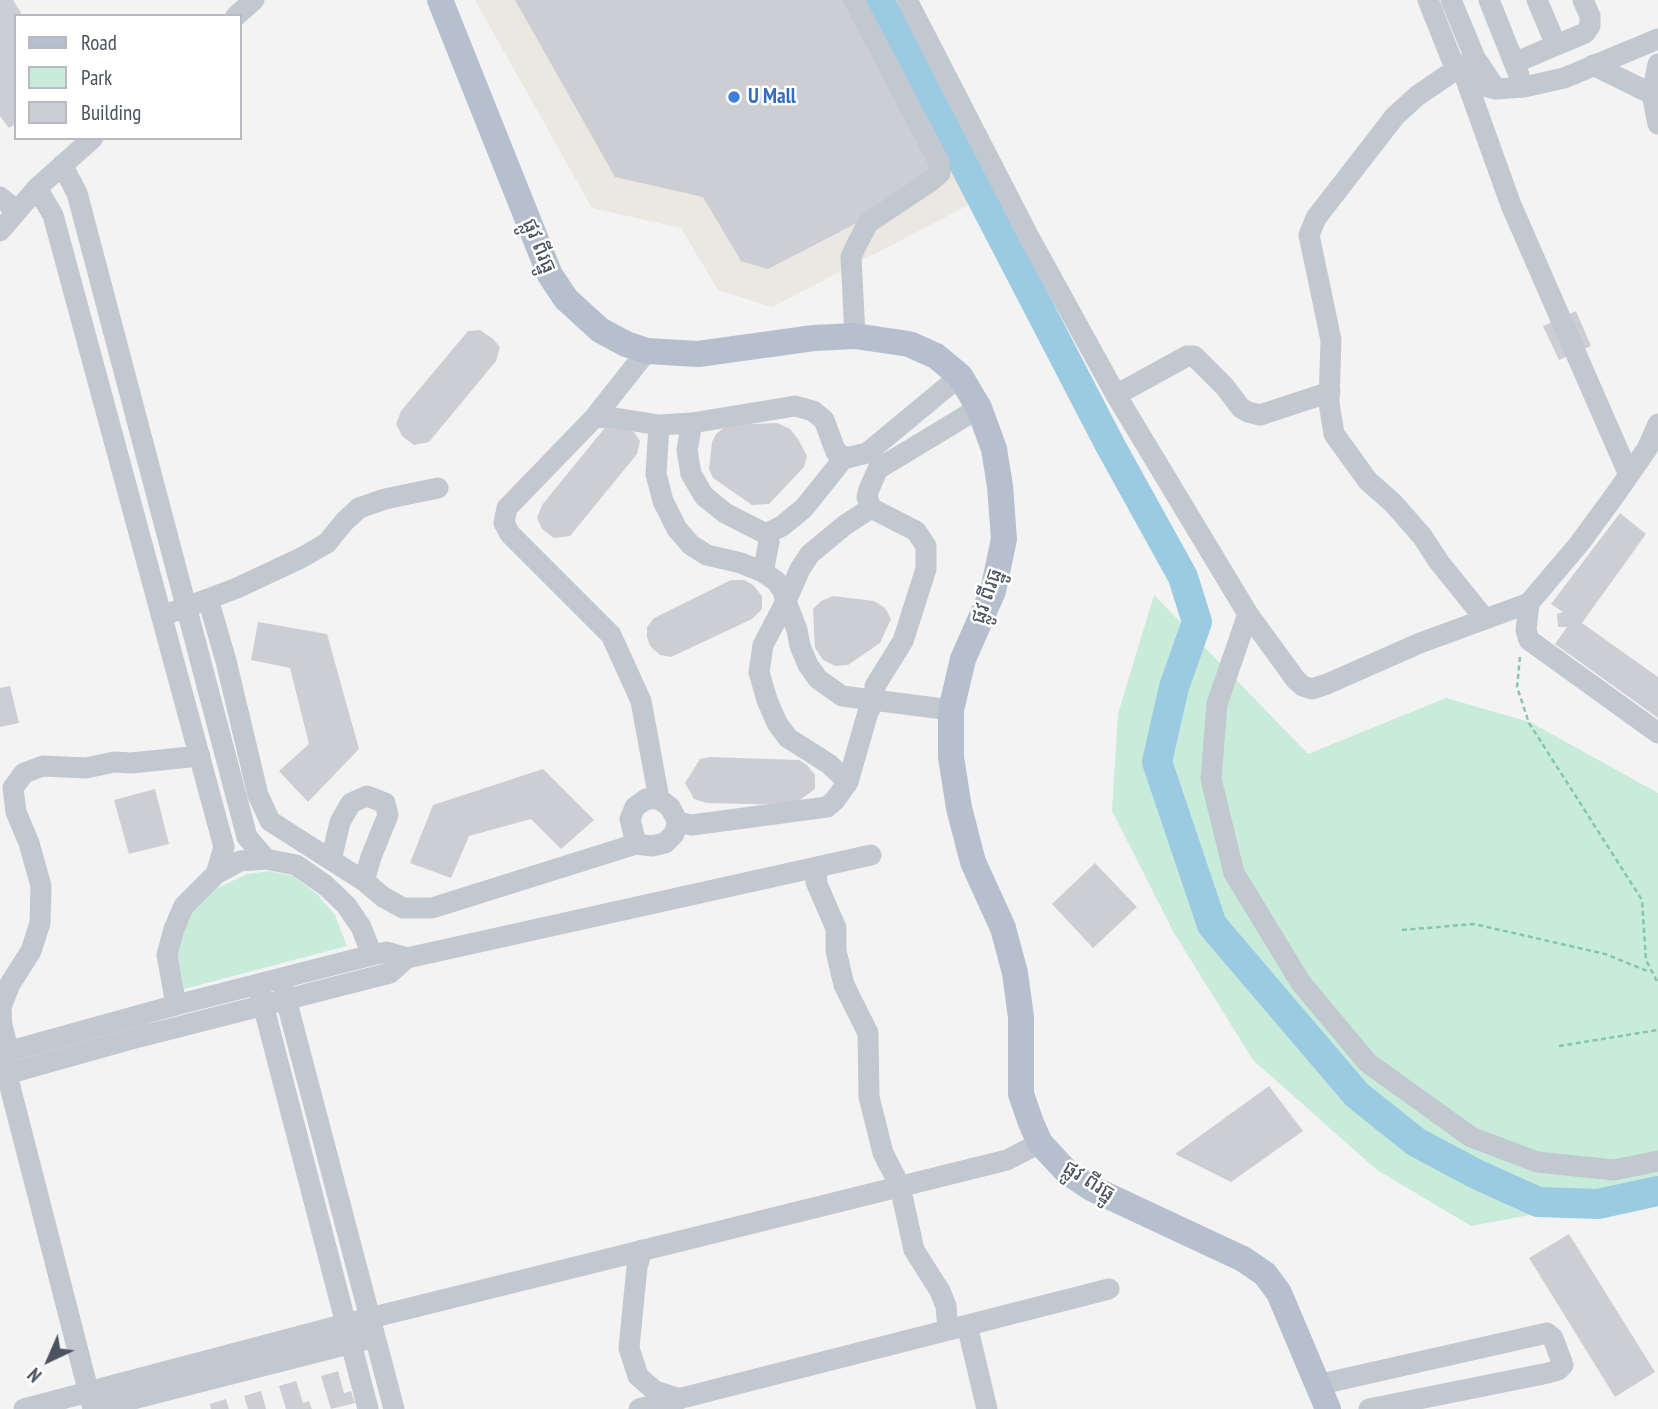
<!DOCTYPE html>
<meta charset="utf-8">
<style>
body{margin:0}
#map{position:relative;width:1658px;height:1409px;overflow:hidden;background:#f4f3f3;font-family:"PT Sans Narrow",sans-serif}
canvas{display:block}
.legend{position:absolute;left:14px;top:14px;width:228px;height:126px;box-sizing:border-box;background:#fff;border:2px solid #b7babf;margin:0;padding:9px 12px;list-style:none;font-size:21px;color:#4c535e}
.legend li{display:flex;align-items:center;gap:14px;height:35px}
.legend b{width:35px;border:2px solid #b7babf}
.north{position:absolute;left:14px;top:1325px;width:70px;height:70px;-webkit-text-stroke:5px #fff;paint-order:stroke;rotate:224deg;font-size:19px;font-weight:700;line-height:28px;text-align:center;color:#4c535e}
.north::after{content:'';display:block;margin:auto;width:24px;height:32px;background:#4c535e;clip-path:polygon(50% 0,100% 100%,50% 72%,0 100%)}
</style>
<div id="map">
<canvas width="1658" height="1409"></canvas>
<ul class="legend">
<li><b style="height:9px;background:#b6bfcd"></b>Road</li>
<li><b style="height:19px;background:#c8ebda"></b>Park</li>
<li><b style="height:19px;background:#cdced4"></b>Building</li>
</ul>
<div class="north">N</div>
</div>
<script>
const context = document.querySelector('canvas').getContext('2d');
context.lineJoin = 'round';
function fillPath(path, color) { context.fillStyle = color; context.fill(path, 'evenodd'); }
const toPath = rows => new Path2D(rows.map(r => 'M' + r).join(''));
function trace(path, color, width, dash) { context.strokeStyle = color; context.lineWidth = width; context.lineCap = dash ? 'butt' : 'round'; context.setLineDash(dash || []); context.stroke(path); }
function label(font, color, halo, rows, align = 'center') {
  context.font = font + ' "PT Sans Narrow","Noto Sans Khmer",sans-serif'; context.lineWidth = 5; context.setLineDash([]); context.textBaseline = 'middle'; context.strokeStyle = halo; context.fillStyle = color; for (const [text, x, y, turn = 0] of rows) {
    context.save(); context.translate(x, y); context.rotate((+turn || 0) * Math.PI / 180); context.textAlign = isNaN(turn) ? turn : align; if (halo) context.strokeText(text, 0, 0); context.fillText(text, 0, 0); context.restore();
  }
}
fillPath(toPath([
 [475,0,888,0,990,194,772,307,718,290,681,228,592,208]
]), '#eae8e1');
fillPath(toPath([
 [1154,595,1308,754,1446,698,1530,722,1658,793,1658,1191,1471,1226,1377,1170,1253,1060,1174,933,1112,811,1118,714],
 [269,871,293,876,317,894,335,915,347,946,184,989,178,956,184,932,194,911,217,888,247,874]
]), '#c8ebda');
trace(toPath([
 [879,0,1110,445,1183,577,1197,622,1174,687,1157,762,1212,925,1357,1095,1416,1142,1476,1174,1538,1202,1598,1204,1658,1191]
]), '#9acbe3', 30);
fillPath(toPath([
 [0,0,13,0,23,16,16,16,16,124,9,128,0,116],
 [515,0,848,0,942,179,768,269,741,261,703,197,615,177],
 [1576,311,1591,346,1559,360,1543,326],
 [480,330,493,339,500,347,496,361,429,442,414,445,402,436,396,424,401,411,468,331],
 [620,423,634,432,640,441,637,454,570,536,554,538,542,529,537,518,542,505,608,424],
 [777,423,790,429,798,439,807,456,804,467,769,504,752,505,713,478,709,469,712,442,716,434,727,425],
 [1620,513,1646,534,1582,623,1658,677,1658,718,1555,644,1567,627,1558,627,1557,614,1563,612,1551,604],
 [731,580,744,580,753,585,762,596,762,609,752,619,671,657,660,655,650,646,647,637,647,627,654,618],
 [833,596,874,601,885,608,891,619,880,643,848,665,835,666,823,660,815,648,813,609,821,601],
 [258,622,327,634,359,749,308,802,279,771,309,744,290,668,251,660],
 [10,686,19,723,0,727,0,688],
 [710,757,799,760,807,765,815,775,815,789,793,805,706,803,694,799,685,783,700,759],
 [543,769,594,820,561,849,531,819,469,836,451,878,410,863,433,805],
 [155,789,169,844,129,854,114,800],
 [1095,863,1137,907,1093,948,1052,904],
 [1269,1086,1303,1131,1231,1182,1175,1154],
 [1569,1234,1655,1372,1615,1397,1529,1258],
 [338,1371,344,1393,351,1391,355,1403,331,1409,321,1376],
 [296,1381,303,1403,309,1401,312,1409,286,1409,279,1386],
 [261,1391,266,1409,248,1409,244,1396],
 [226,1399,229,1409,211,1409,210,1404]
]), '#cdced4');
trace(toPath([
 [1520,657,1517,687,1529,723,1642,900,1646,960,1658,983],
 [1402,930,1474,924,1605,954,1650,972],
 [1559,1046,1658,1030]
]), '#84c6ad', 2.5, [5, 3.5]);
trace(toPath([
 [854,0,939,162,940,173,931,181,868,223,856,246,851,257,855,336],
 [907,0,1029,237,1116,395,1248,614,1296,680,1303,686,1312,689,1327,684,1420,643,1529,603,1579,544,1615,495,1647,449,1658,424],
 [1428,0,1451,58,1465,77,1477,84,1496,89,1524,87,1564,78,1658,39],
 [1451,0,1475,58,1496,89],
 [1489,0,1519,75],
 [1537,0,1556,45],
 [236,16,254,0],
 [1514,63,1585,33,1590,26,1590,16,1583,0],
 [1658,64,1652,94,1658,124],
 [1593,65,1652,94],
 [1458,68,1417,96,1395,116,1316,218,1309,235,1331,340,1329,403,1334,434,1368,481,1393,503,1422,536,1439,562,1485,619],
 [1465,77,1511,205,1629,475],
 [62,165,77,193,247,837,266,859],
 [37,188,53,215,224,847,216,874],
 [0,197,17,211],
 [0,231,37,188,93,138],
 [647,351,594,418,507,508,504,523,510,534,611,635,641,701,659,799,670,807,678,822,692,825,827,807,835,800,848,782,868,712,875,699,875,686,903,641,926,569,926,546,916,531,871,508,867,497,869,489,878,469,979,408],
 [1116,395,1187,356,1194,356,1225,387,1241,408,1248,412,1260,415,1330,392],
 [594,418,609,417,659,425,692,423,795,406,813,411,824,420,836,452,847,458,867,453,960,376],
 [692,423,687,450,691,474,704,496,725,513,766,534,769,542,763,572],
 [659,425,656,474,663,501,677,529,691,545,707,555,741,563,763,572,776,581,783,591,786,601,763,645,759,672,767,700,777,723,788,738,829,764,848,782],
 [871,508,845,525,810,554,800,569,786,601,797,630,800,646,808,665,818,679,842,696,951,710],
 [766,534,782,526,804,508,840,463,840,455],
 [208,599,226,661,258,795,265,810,270,821,331,860],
 [1529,603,1526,630,1529,640,1658,733],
 [173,612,237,588,301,558,327,543,344,522,359,508,385,499,438,488],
 [1248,614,1217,704,1211,779,1234,873,1301,983,1368,1063,1471,1137,1537,1162,1614,1170,1658,1161],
 [659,799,646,799,635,807,630,819,636,844,652,846,665,843,674,834,678,822],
 [818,867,816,882,836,928,836,951,844,985,868,1033,869,1097,883,1153,900,1186,914,1250,940,1291,946,1306,948,1330],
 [364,881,331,860,340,822,351,803,367,796,385,803,388,815,371,857,364,881,383,897,403,908,432,908,636,844],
 [281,980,394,1409],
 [258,985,368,1409],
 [176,1005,167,955,174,929,184,906,216,874,240,861,266,859,296,865,325,885,346,905,361,927,372,955],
 [9,1052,2,1026,1,1007,10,984,31,951,40,923,41,886,29,843,16,812,13,788,24,773,43,766,86,768,114,762,131,763,200,756],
 [0,1054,176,1005,372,955,387,952,407,958],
 [1,1063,7,1075,93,1409],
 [0,1076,139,1037,390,973,407,958,871,855],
 [642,1250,637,1267,629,1348,638,1376,655,1391,680,1399],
 [967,1325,987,1409],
 [1317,1385,1547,1333,1553,1338,1563,1365,1558,1370,1548,1373,1369,1409],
 [24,1409,346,1324,1007,1160,1040,1143],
 [94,1409,364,1340],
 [639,1409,1109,1289]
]), '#c2c8cf', 21);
trace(toPath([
 [440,0,550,275,566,299,600,330,626,344,647,351,698,354,814,338,855,336,909,344,936,356,960,376,979,408,994,449,1000,486,1004,539,993,591,963,659,951,710,951,757,959,808,973,862,1003,928,1015,973,1021,1017,1021,1094,1031,1123,1040,1143,1067,1172,1091,1188,1243,1259,1265,1274,1279,1293,1328,1409]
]), '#b6bfcd', 26);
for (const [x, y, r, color] of [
 [734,97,7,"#3f7fe0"]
]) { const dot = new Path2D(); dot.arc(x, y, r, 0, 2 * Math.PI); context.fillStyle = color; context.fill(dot); trace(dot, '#fff', 2.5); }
label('bold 21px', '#366cbe', '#fff', [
 ["U Mall",748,97]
], 'left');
label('21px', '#4c535e', '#fff', [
 ["ផ្លូវ ពីរធ្នូ",539,246,67],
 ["ផ្លូវ ពីរធ្នូ",987,596,-71],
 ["ផ្លូវ ពីរធ្នូ",1089,1181,32]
]);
</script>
